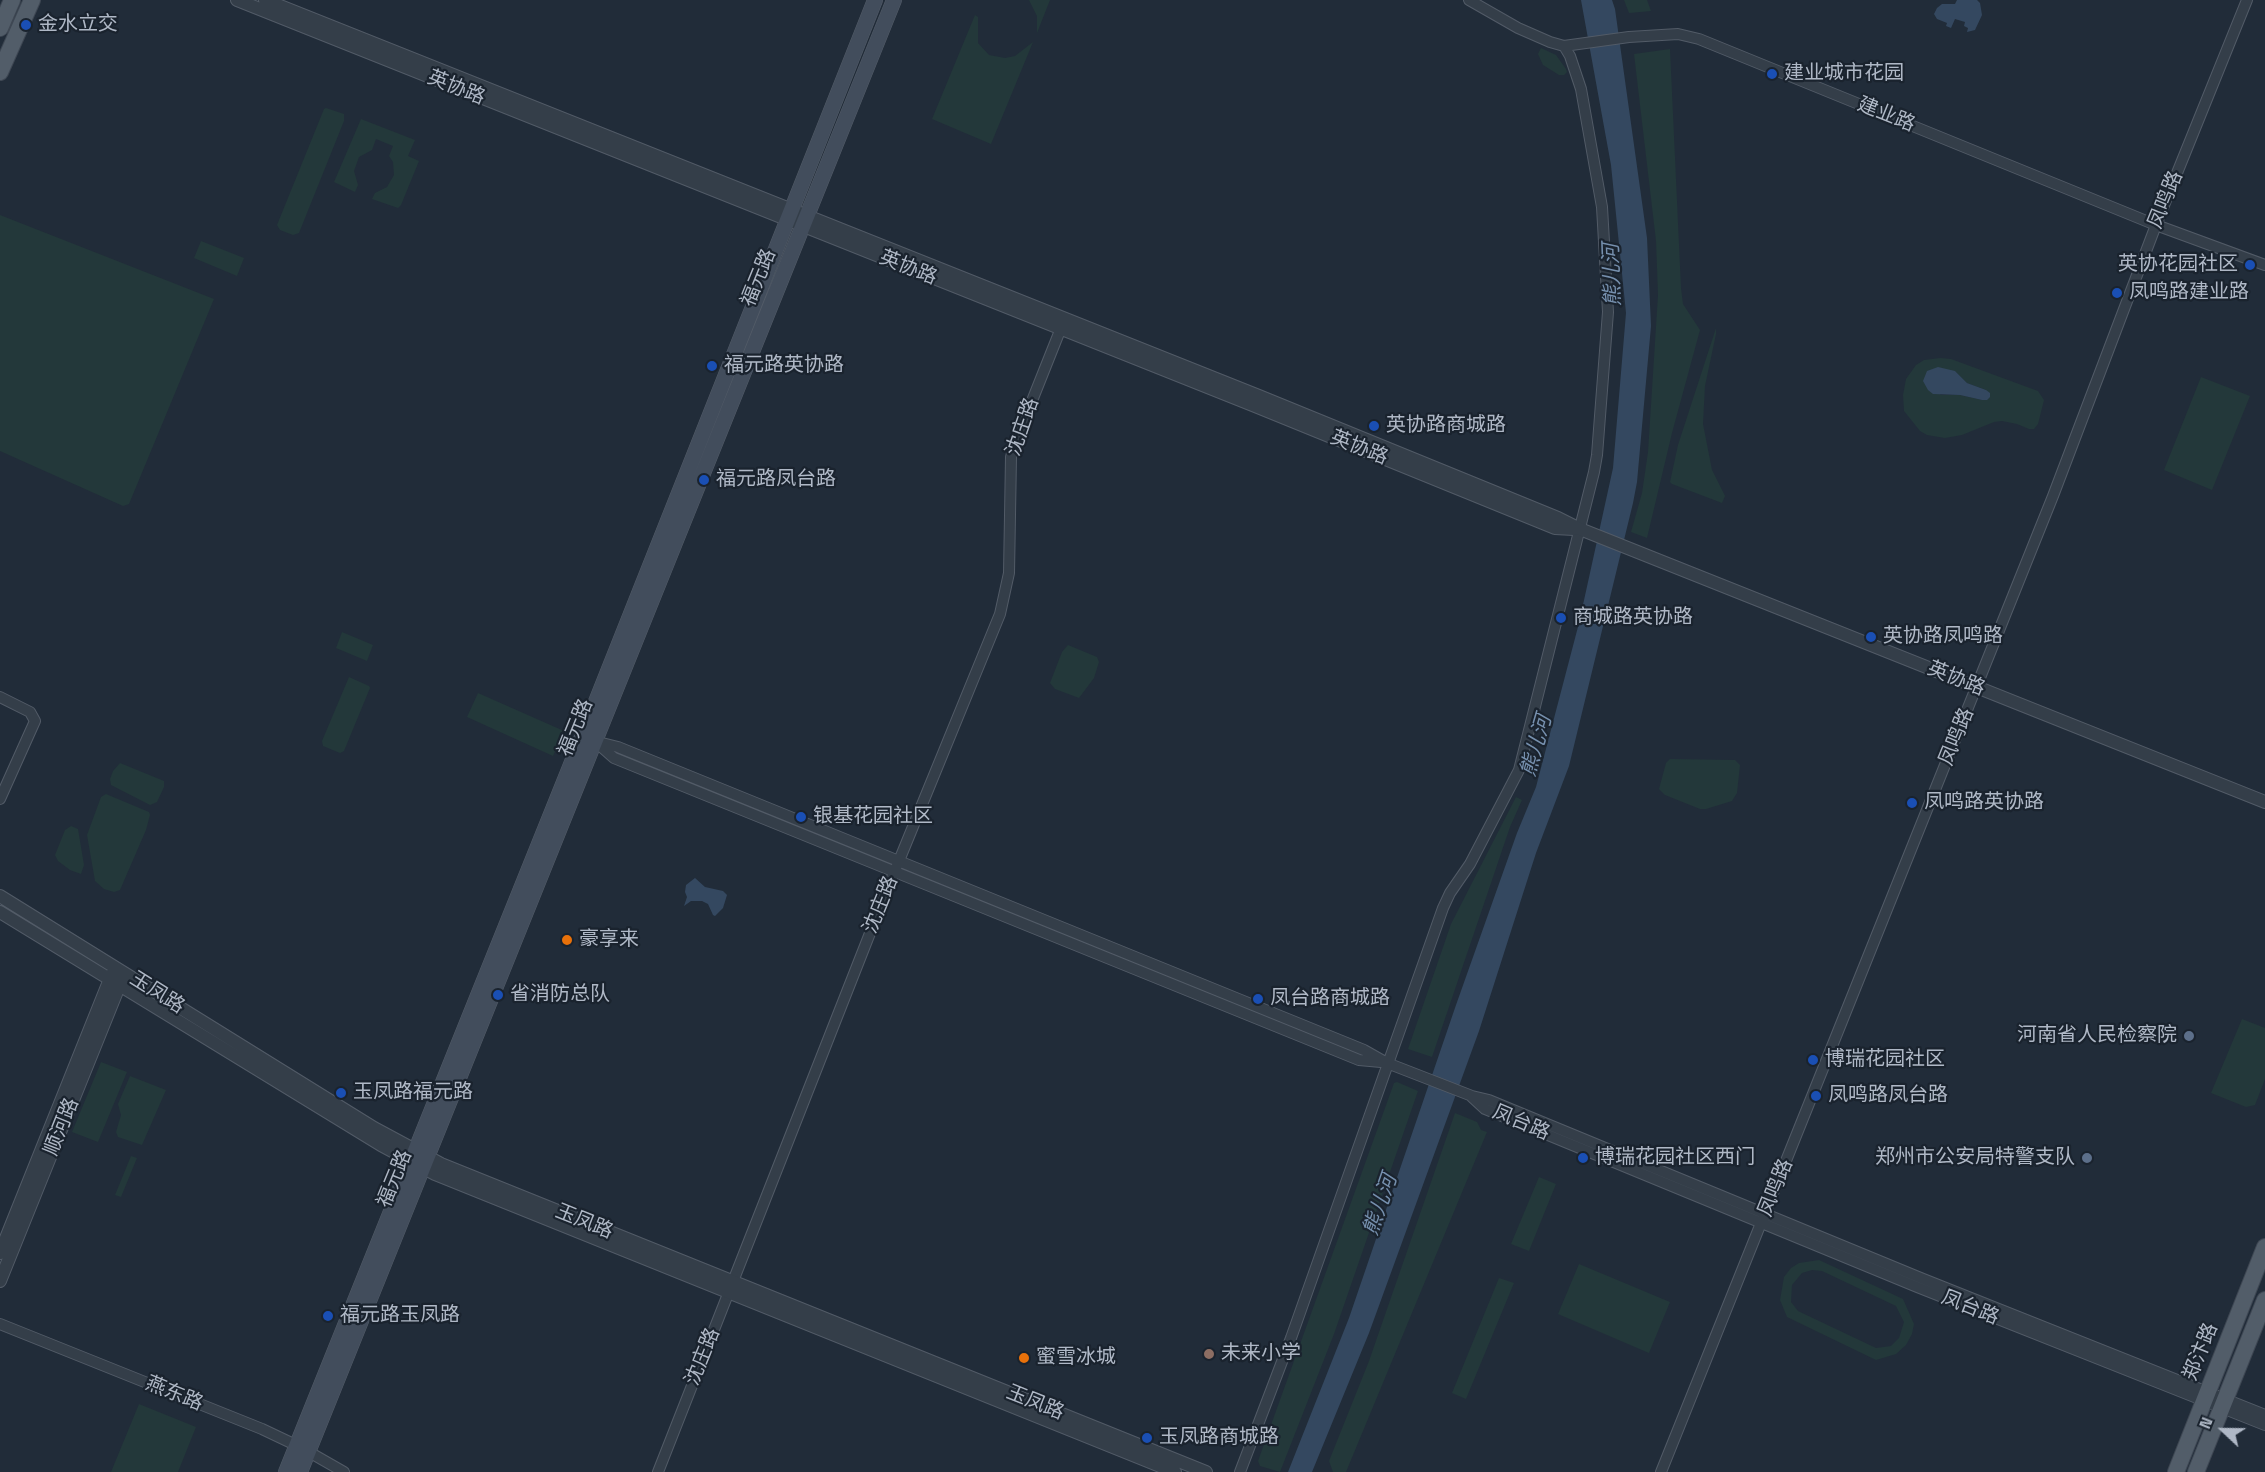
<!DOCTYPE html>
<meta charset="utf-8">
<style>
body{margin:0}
#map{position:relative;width:2265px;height:1472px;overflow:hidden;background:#212c39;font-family:"Space Grotesk",sans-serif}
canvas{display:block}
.north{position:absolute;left:2193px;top:1400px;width:60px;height:60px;-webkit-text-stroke:4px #1a232e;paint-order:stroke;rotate:292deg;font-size:16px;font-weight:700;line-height:24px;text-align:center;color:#afb8c6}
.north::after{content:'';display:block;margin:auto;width:21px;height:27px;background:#afb8c6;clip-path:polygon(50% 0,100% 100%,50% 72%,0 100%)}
</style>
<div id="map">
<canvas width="2265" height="1472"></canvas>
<div class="north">N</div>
</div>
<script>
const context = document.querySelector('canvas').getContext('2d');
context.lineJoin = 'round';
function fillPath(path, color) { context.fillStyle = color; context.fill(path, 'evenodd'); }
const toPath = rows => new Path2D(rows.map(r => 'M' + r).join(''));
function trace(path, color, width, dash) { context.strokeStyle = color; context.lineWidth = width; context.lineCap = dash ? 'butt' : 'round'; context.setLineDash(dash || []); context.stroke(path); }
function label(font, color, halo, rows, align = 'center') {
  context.font = font + ' "Space Grotesk","Noto Sans SC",sans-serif'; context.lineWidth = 4.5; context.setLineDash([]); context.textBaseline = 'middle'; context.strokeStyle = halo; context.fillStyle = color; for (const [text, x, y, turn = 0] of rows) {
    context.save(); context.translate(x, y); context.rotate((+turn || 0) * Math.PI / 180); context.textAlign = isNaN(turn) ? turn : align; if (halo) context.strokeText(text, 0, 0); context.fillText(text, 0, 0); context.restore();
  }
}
fillPath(toPath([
 [1029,0,1050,0,1037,33,1037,16],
 [1624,0,1647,0,1651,11,1629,13],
 [975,15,978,17,978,43,989,55,1005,58,1015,56,1033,42,991,144,932,119],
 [1541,48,1556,55,1566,69,1567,72,1564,75,1559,75,1543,65,1538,54],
 [1670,49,1681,288,1683,304,1700,330,1672,433,1647,538,1631,532,1642,493,1648,452,1658,295,1656,241,1634,54],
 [326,108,344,114,344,121,299,233,293,235,280,230,277,225,324,109],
 [361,119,415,140,408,156,419,161,401,205,398,208,372,199,375,193,387,187,394,175,393,162,389,156,393,146,376,139,372,150,359,157,354,171,358,185,355,192,334,182],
 [0,215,214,299,129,504,123,506,0,451],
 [201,241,244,258,237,276,194,258],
 [1716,328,1716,334,1705,386,1703,424,1712,470,1725,496,1722,503,1672,484,1670,482,1678,445],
 [1940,358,1951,359,2038,391,2044,400,2038,424,2034,429,2029,429,2017,424,2002,421,1994,422,1962,435,1945,438,1927,435,1920,431,1904,411,1903,395,1906,379,1916,365,1924,360],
 [1955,371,1967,383,1986,390,1982,400,1960,395,1940,395],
 [2201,377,2250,396,2212,490,2164,470],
 [342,632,373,645,367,661,336,648],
 [1068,645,1097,657,1099,662,1094,678,1079,698,1055,689,1050,683,1062,652],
 [349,677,369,686,370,688,344,751,340,753,323,746,322,741],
 [478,693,564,731,553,756,467,717],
 [1670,759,1735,760,1740,765,1737,793,1732,801,1706,809,1700,809,1665,795,1659,789,1666,763],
 [120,763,164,781,164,787,157,802,150,805,111,785,110,779,113,771],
 [106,794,149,812,150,815,146,830,120,890,114,892,104,889,95,881,87,835,101,797],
 [1516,797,1522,800,1510,827,1432,1057,1408,1049,1451,924],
 [71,826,78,829,84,865,81,874,70,870,58,861,55,855,65,830],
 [2242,1019,2265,1028,2265,1079,2255,1105,2246,1107,2211,1093],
 [101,1062,127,1072,98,1142,72,1132],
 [130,1076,166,1090,142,1145,118,1137,116,1132,121,1115,118,1104],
 [1397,1082,1418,1091,1334,1334,1280,1472,1260,1466,1258,1461,1394,1083],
 [1455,1113,1477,1122,1481,1130,1487,1132,1346,1472,1333,1472,1329,1461,1369,1361],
 [131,1156,137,1158,121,1197,115,1195],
 [1539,1177,1556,1184,1529,1251,1511,1244],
 [1819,1260,1903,1299,1914,1324,1912,1334,1906,1345,1896,1354,1876,1360,1787,1317,1780,1300,1784,1277,1791,1268,1799,1263],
 [1812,1270,1822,1271,1896,1306,1904,1322,1899,1338,1891,1346,1876,1348,1798,1311,1791,1302,1792,1285,1802,1273],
 [1579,1264,1670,1302,1649,1353,1558,1314],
 [1499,1278,1514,1283,1466,1399,1452,1393],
 [139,1404,196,1427,178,1472,111,1472]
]), '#23383a');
fillPath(toPath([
 [1581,0,1612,0,1615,9,1647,238,1651,326,1637,482,1633,503,1569,766,1536,853,1479,1031,1369,1333,1312,1472,1288,1472,1349,1318,1456,1005,1517,833,1536,787,1579,623,1613,468,1626,313,1611,165],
 [1957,0,1977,0,1980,3,1982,15,1975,30,1967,32,1968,28,1964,26,1965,22,1955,19,1951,28,1946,26,1947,23,1937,19,1934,14,1937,8,1942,4,1955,4],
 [1938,367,1955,371,1967,383,1986,390,1990,393,1990,397,1987,400,1982,400,1960,395,1933,394,1928,390,1923,381,1927,371],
 [695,878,705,887,723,891,727,895,723,908,715,916,713,915,708,904,702,901,691,901,684,906,687,897,685,892,686,885]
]), '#344860');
const minor = toPath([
 [1469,0,1518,28,1550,42,1564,46,1629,37,1678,34,1699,39,2156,225,2265,265],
 [0,697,30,712,35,721,0,799],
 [594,741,618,747,1364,1050,1387,1063,1472,1096,1489,1100,1921,1278,2265,1415],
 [597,743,614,758,1359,1060,1381,1062],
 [1472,1097,1485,1109,1509,1119,1917,1287,2265,1425],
 [0,1324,262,1429,302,1448,344,1472],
 [658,1472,885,895,1000,614,1009,573,1011,457,1014,446,1061,328],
 [1240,1472,1291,1338,1443,908,1450,893,1470,864,1519,770,1594,472,1597,455,1608,312,1602,207,1581,89,1570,56,1564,46],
 [1661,1472,2053,496,2156,225,2247,0]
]);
const tertiary = toPath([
 [237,0,1255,406,1555,528,1574,529],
 [265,0,1259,396,1558,518,1580,529,2265,802],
 [0,896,374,1128,441,1164,1206,1472],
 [0,912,381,1145,435,1174,1175,1472],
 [0,1253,112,974],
 [0,1281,122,979]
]);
const secondary = toPath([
 [286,1472,570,767,875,0],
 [300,1472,894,0]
]);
const primary = toPath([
 [0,28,12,0],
 [0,72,32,0],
 [2176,1472,2265,1247],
 [2196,1472,2265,1300]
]);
trace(minor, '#525b67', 12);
trace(tertiary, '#525b67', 14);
trace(secondary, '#525b67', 16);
trace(primary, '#3e4753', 18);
trace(minor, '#343e49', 10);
trace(tertiary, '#343e49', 12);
trace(secondary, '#424d5c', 15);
trace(primary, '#525d69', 16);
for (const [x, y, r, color] of [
 [26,25,6,"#1a4fb4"],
 [1772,74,6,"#1a4fb4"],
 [2250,265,6,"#1a4fb4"],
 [2117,293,6,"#1a4fb4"],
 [712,366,6,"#1a4fb4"],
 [1374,426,6,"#1a4fb4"],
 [704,480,6,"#1a4fb4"],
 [1561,618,6,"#1a4fb4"],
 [1871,637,6,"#1a4fb4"],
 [1912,803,6,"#1a4fb4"],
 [801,817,6,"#1a4fb4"],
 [567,940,6,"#e8710a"],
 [498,995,6,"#1a4fb4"],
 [1258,999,6,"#1a4fb4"],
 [2189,1036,6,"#5c6f8a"],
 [1813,1060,6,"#1a4fb4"],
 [341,1093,6,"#1a4fb4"],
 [1816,1096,6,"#1a4fb4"],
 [1583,1158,6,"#1a4fb4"],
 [2087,1158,6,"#5c6f8a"],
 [328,1316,6,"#1a4fb4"],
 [1209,1354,6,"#8d6e63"],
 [1024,1358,6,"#e8710a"],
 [1147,1438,6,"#1a4fb4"]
]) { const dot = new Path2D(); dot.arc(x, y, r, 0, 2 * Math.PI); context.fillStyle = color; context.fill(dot); trace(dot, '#1a232e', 2); }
label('20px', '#afb8c6', '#1a232e', [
 ["金水立交",38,25],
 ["建业城市花园",1784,74],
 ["英协花园社区",2238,265,"right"],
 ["凤鸣路建业路",2129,293],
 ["福元路英协路",724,366],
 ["英协路商城路",1386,426],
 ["福元路凤台路",716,480],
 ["商城路英协路",1573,618],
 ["英协路凤鸣路",1883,637],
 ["凤鸣路英协路",1924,803],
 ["银基花园社区",813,817],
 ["豪享来",579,940],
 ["省消防总队",510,995],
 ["凤台路商城路",1270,999],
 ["河南省人民检察院",2177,1036,"right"],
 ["博瑞花园社区",1825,1060],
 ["玉凤路福元路",353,1093],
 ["凤鸣路凤台路",1828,1096],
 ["博瑞花园社区西门",1595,1158],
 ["郑州市公安局特警支队",2075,1158,"right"],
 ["福元路玉凤路",340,1316],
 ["未来小学",1221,1354],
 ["蜜雪冰城",1036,1358],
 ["玉凤路商城路",1159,1438]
], 'left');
label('20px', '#afb8c6', '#1a232e', [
 ["英协路",456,88,22],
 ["建业路",1886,115,22],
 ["凤鸣路",2166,200,-68],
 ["英协路",908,268,22],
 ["福元路",759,278,-68],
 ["沈庄路",1023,427,-71],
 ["英协路",1359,448,22],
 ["英协路",1956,679,22],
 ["福元路",576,728,-68],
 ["凤鸣路",1957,737,-68],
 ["沈庄路",881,905,-68],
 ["玉凤路",157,993,32],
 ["凤台路",1521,1123,23],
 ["顺河路",62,1127,-68],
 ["福元路",395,1179,-68],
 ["凤鸣路",1776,1188,-68],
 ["玉凤路",584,1222,22],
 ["凤台路",1970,1308,22],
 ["郑汴路",2201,1352,-68],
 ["沈庄路",703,1357,-68],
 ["燕东路",174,1394,22],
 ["玉凤路",1035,1403,22]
]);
label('italic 21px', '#7690ae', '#1a232e', [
 ["熊儿河",1613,275,-92],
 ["熊儿河",1537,746,-74],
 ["熊儿河",1381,1205,-71]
]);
</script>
